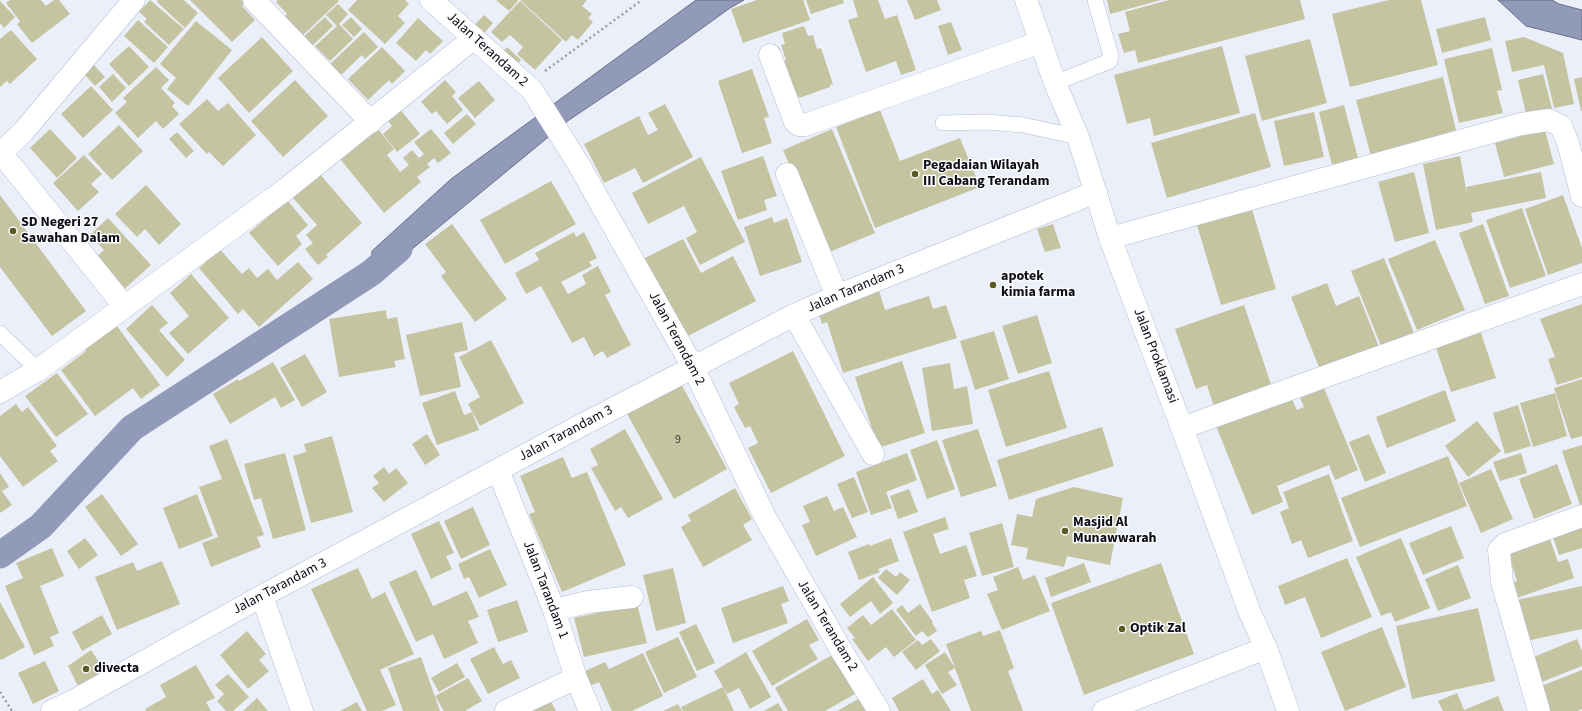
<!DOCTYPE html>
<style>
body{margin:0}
canvas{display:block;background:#ebeffa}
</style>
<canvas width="1582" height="711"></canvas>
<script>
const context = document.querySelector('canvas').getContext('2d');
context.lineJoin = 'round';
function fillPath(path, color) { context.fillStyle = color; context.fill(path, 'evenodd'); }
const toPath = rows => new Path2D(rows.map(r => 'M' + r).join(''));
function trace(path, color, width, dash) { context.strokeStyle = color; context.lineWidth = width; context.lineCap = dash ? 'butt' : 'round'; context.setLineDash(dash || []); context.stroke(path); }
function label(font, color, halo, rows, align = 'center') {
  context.font = font + ' "Source Sans 3",sans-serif'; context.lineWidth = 3; context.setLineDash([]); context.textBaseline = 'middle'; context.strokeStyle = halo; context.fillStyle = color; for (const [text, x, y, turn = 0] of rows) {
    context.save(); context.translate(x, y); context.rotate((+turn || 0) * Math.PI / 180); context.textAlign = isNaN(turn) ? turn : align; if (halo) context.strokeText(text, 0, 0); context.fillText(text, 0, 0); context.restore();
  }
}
const water = toPath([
 [696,0,744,0,730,8,651,65,569,120,394,264,371,273,372,251,451,179,696,0],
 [1498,0,1552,0,1559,4,1582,10,1582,40,1526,26,1498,0]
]);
fillPath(water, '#919ab9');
trace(water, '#697088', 1);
trace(toPath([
 [0,555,41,526,132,428,371,273,399,249]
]), '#919ab9', 27);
fillPath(toPath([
 [10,0,41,0,46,6,54,0,59,0,70,14,32,43,17,24,20,21,6,3],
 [150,0,184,29,169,45,144,22,147,19,139,12],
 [158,0,184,0,198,13,185,28,157,2],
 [190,0,241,0,244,3,242,6,255,20,232,42],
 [278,0,338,0,339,1,300,38,282,19,287,14,276,2],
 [357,0,405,0,409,4,398,16,405,23,385,44,348,10],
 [496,0,517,0,518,1,509,11],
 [520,0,587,0,582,6,592,14,588,18,593,22,578,40,572,35,566,42],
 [757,0,803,0,810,20,743,43,731,9],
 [806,0,843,0,844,3,811,14],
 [853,0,878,0,885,19,897,15,916,70,901,75,896,61,866,72,848,20,858,17],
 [907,0,937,0,941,10,915,20],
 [1107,0,1161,0,1110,14],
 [1169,0,1300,0,1305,19,1138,63,1135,50,1124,53,1118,34,1130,31,1125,12],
 [1389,0,1421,0,1438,65,1350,87,1332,14],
 [0,1,15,17,4,28,0,23],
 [520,1,562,40,535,70,517,54,523,47,510,35,502,42,491,32],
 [338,4,348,14,339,24,353,39,330,61,315,46,337,26,326,15],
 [484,15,493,23,478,40,469,31],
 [325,17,333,26,311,47,302,38],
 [351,17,362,29,354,37,342,25],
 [1485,17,1491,40,1442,53,1436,29],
 [418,18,443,41,430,54,426,50,416,61,396,43],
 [138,20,168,47,154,63,124,36],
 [196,21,232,50,188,106,167,89,176,78,160,64],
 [951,22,962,50,948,55,938,26],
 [804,26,808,36,813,35,817,49,821,48,833,84,830,85,830,87,799,98,799,96,789,99,776,63,786,60,781,45,785,44,782,33],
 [11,30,37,59,10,84,7,81,0,87,0,39],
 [364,32,378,47,365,59,362,55,339,77,329,65],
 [262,37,293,71,249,113,218,78],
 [1524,37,1563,53,1574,104,1554,108,1544,65,1512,72,1505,41],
 [1310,39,1327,103,1262,121,1245,56],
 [129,46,149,67,129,86,109,64],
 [1222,46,1240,113,1154,136,1150,118,1127,124,1114,75],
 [382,47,405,71,392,84,389,80,368,100,348,79],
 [507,47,521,60,512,70,498,57],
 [1492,48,1502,90,1497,91,1503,113,1459,123,1444,59],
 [94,65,105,77,95,86,85,75],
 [156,67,169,80,161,88,175,103,172,106,179,114,163,129,156,121,138,138,115,113,127,102,123,98],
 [752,69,769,117,764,118,772,143,742,153,718,81],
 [113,74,126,88,112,102,99,87],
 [1543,74,1553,112,1527,118,1518,80],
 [1443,77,1458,138,1372,160,1356,100],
 [1582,77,1582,111,1581,111,1574,79],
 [295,80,328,116,283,157,251,121],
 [445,80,456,92,452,96,463,110,447,124,436,111,432,114,421,102],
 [479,81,495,100,475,118,458,98],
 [91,86,113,110,83,138,61,114],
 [207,99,218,111,228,103,256,135,223,166,209,152,207,154,179,124],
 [665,104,693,157,643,183,635,168,604,183,584,144,639,116,648,135,658,130,648,113],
 [1344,105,1358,158,1332,165,1319,112],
 [399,108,420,134,397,152,383,134,392,126,386,118],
 [880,110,900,161,960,138,980,187,875,228,836,127],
 [1314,112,1324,157,1284,166,1274,121],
 [1255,113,1271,167,1167,198,1151,143],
 [467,114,476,124,453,144,444,133],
 [373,123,394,149,387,155,400,172,409,165,403,158,412,150,419,158,424,154,414,142,431,129,451,153,438,163,434,158,427,164,430,167,417,177,421,182,384,213,336,154],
 [119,125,143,151,112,180,88,154],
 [50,129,77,158,57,178,30,148],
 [832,129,875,233,827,253,783,150],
 [1545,130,1554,164,1504,177,1495,143],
 [177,132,194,151,186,158,169,139],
 [84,155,102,174,91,184,99,192,78,211,53,183],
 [763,156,777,196,764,200,767,210,738,220,721,171],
 [1460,156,1468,200,1466,187,1541,172,1546,198,1471,213,1473,222,1436,230,1423,164],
 [701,157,745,242,700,265,686,238,697,232,684,206,648,224,632,193],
 [318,172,362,223,326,255,328,257,318,265,305,249,313,243,306,235,317,225,291,196],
 [1414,172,1429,233,1395,242,1378,182],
 [551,181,576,224,505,264,480,220],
 [146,185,181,224,159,245,145,229,137,237,115,214],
 [0,195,86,311,52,336,0,267],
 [1563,195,1582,248,1582,263,1548,275,1525,209],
 [287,200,308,225,296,236,302,244,278,266,249,233],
 [1251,206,1276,289,1221,305,1196,222],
 [1522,208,1546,276,1510,288,1486,220],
 [772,217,774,223,787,218,802,262,760,276,744,227],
 [108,218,151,265,122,291,93,260,104,250,90,235],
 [452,224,507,299,475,322,441,276,446,272,425,244],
 [1053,224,1061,248,1045,252,1037,229],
 [1483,224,1509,296,1485,304,1459,233],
 [574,232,576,237,584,232,597,258,589,262,592,266,561,282,568,294,586,284,582,275,598,266,611,292,605,295,631,345,607,358,603,351,594,356,584,337,572,343,541,286,526,294,515,273,539,260,535,253],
 [683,239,701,273,733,256,756,301,680,340,639,261],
 [1435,240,1465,310,1417,330,1388,259],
 [216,245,242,274,249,268,257,278,268,269,277,280,298,262,313,279,259,327,243,309,238,314,199,268,206,262,202,258],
 [1384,258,1414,333,1381,346,1351,271],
 [191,274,229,318,188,354,169,333,189,316,170,293],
 [1327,283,1336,306,1359,296,1379,347,1320,370,1291,297],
 [879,291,885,310,929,296,933,309,946,305,957,338,843,373,827,322,822,324,816,305],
 [1582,304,1582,377,1557,385,1548,359,1555,357,1540,319],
 [152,305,168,323,159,330,185,360,167,377,126,329],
 [1244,305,1272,387,1214,407,1207,385,1196,389,1175,329],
 [386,310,387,319,397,317,405,359,394,361,396,367,339,377,329,319],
 [1037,315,1052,363,1018,374,1002,326],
 [114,322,160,385,141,399,133,388,95,416,61,370,86,351,83,346],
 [462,322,468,350,454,353,461,387,420,396,406,335],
 [1480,330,1496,378,1451,392,1435,345],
 [994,331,1009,379,975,390,960,341],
 [491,340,524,403,480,426,468,404,480,397,459,357],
 [793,351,845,456,771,493,748,448,758,443,750,426,745,428,734,407,739,404,729,383],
 [305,354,327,392,302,407,280,368],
 [902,361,925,433,878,448,855,377],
 [273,362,295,400,281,408,275,397,230,424,213,394,238,379,239,381],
 [950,363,954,389,967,386,973,424,932,431,922,368],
 [1049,371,1067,428,1006,447,988,390],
 [57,373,88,414,56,437,25,396],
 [1582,379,1582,436,1571,439,1554,388],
 [679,380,727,469,674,499,625,410],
 [1324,388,1358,470,1335,480,1329,465,1277,486,1283,502,1252,515,1216,426,1290,395,1297,410,1304,407,1300,398],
 [1445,390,1456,421,1387,448,1376,417],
 [455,391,464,415,472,412,479,430,437,445,422,403],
 [1555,393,1567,436,1533,447,1520,403],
 [16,404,22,412,28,407,57,446,50,451,58,461,23,487,0,456,0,416],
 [1518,405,1531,446,1505,454,1493,413],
 [1477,421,1501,451,1468,477,1445,446],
 [1102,427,1114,466,1009,500,997,460],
 [625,429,663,499,628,518,621,507,615,511,591,468,598,465,590,449],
 [978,429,997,486,961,497,942,440],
 [427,434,440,455,425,465,412,444],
 [1369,434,1386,473,1365,482,1349,442],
 [332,436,353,512,311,523,293,456,306,452,304,444],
 [227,439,264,535,257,537,261,547,211,567,202,543,218,537,199,487,222,479,209,446],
 [937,440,955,489,927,499,910,450],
 [1582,445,1582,511,1562,451],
 [285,453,306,530,273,539,261,498,254,500,244,464],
 [907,453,917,480,886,492,892,508,871,515,856,472],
 [1521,453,1527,473,1500,481,1493,462],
 [1448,456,1467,506,1360,547,1341,498],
 [563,457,572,478,587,472,626,565,562,592,529,514,535,512,520,476],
 [1557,464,1572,504,1534,519,1519,479],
 [384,467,389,474,396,468,408,483,384,502,372,488,379,483,373,476],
 [1491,469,1513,519,1481,533,1459,483],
 [0,473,9,487,2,491,12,505,0,513],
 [1329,474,1353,541,1308,558,1301,540,1292,544,1280,512,1289,508,1283,492],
 [854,477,868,512,852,518,837,484],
 [1074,487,1123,498,1110,565,1067,556,1064,567,1026,559,1028,548,1011,545,1017,514,1032,517,1036,499],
 [735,488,752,519,743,525,752,540,703,567,681,527,691,521,688,515],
 [909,489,918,512,898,519,890,496],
 [102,494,138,544,121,556,85,507],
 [197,494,213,536,179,549,163,508],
 [827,496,834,511,843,507,857,537,816,556,802,525,810,522,803,506],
 [473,507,490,545,461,559,444,521],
 [945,517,949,529,933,534,940,554,966,545,977,576,964,580,970,598,932,612,903,532],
 [1582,520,1582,548,1559,555,1551,531],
 [439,521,454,553,446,556,452,569,431,579,411,534],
 [1002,523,1014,567,982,576,969,533],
 [1451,526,1464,558,1423,575,1409,543],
 [85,538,98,555,79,569,67,551],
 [891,538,899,561,878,569,880,572,859,580,848,552,869,544,870,546],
 [1401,538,1430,608,1395,622,1391,612,1381,616,1356,557],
 [1550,539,1558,562,1568,559,1574,578,1511,600,1506,585,1517,581,1508,553],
 [52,548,64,576,40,586,59,633,50,637,54,646,34,655,5,586,23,578,16,563],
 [490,549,507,585,479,598,469,577,464,579,458,564],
 [1347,558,1372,617,1321,638,1305,597,1285,605,1278,586],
 [162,561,180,604,117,630,95,577,133,562,137,571],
 [1084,563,1091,582,1051,597,1045,578],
 [1161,563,1194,654,1084,695,1051,603],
 [1458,565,1471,598,1438,611,1425,579],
 [1018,567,1023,580,1035,575,1050,611,1002,630,987,594,998,590,993,577],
 [358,568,372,599,385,592,414,654,380,670,396,705,382,711,367,711,311,589],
 [673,568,686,623,656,631,643,575],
 [886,569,896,577,900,572,910,580,897,595,878,578],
 [416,570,433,606,467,591,479,617,468,621,478,643,444,659,433,634,416,642,389,582],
 [873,577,893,603,880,614,871,601,850,617,840,604],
 [783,586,789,601,781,604,788,623,733,643,721,608],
 [1582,586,1582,629,1526,641,1517,600],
 [517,600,528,632,498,642,487,610],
 [0,602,25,647,1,660,0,658],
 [637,604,647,643,584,657,574,618],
 [920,604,933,622,932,623,937,631,928,637,922,631,916,636,896,610,902,605,908,613],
 [1478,608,1495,681,1412,699,1396,626],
 [892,609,916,640,894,657,886,647,868,661,852,639,855,638,847,628,863,615,871,625],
 [102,615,112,634,82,651,72,632],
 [807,619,819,640,809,645,818,659,772,686,752,651],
 [696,624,715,663,697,671,679,632],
 [1382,627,1406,687,1345,711,1321,652],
 [1000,630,1014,668,1008,671,1023,711,971,711,946,644,981,631,983,636],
 [247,631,266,654,259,660,269,671,248,689,220,655],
 [678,637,697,677,664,693,645,652],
 [931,639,940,651,916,670,902,652,918,640,922,645],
 [1577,639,1582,651,1582,666,1539,683,1529,659],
 [494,647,503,664,511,660,520,678,488,694,470,659],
 [91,650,105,671,79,688,68,666],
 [746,652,771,697,750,709,739,688,727,694,714,671],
 [945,652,955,668,948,672,957,685,942,694,925,665],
 [643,653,663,696,632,711,612,711,599,682,589,686,583,672,605,662,609,669],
 [832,655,855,694,825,711,788,711,775,688],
 [421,657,435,697,440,711,403,711,388,668],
 [45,661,59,691,33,704,18,673],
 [457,663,465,677,439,692,431,678],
 [196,665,215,698,206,702,211,711,146,711,145,709,166,697,160,685],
 [1582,670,1582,709,1578,711,1545,711,1536,688],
 [228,674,249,697,233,711,226,711,217,701,224,694,215,685],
 [468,678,482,701,465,711,444,711,435,696],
 [923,679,932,694,938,690,951,711,899,711,892,698],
 [723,687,734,711,683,711,681,707],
 [1457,693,1464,710,1498,696,1504,711,1443,711,1438,701],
 [257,698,268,711,243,711],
 [860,698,867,711,837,711],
 [550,700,556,711,531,711],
 [357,702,362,711,340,711],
 [778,703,783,711,764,711],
 [678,704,682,711,663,711]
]), '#c4c4a1');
const service = toPath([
 [1055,83,1110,61,1111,56,1095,0],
 [943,123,987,122,1023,125,1078,137],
 [0,333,38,370]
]);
const minor = toPath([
 [254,0,371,122],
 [431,0,532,90,579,165,693,367,765,517,841,650,879,711],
 [770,55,795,122,799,125,805,125,1041,42],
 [1,153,125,307],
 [0,154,23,132,134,0],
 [787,174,837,296],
 [1110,238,1521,124,1549,120,1561,126,1568,143,1582,196],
 [794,315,873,454],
 [0,392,38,370,286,189,474,38],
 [1182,428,1582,284],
 [498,470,554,610,576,678,590,711],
 [262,596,302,711],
 [554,610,588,602,632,597],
 [52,711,73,701,262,596,578,427,794,315,837,296,1096,192],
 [506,711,576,678],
 [1104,711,1266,648],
 [1539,711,1502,582,1499,550,1505,544,1582,516]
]);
const secondary = toPath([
 [1026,0,1055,83,1078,137,1110,238,1182,428,1250,613,1266,648,1288,711]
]);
trace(service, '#b4bcd8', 16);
trace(minor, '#b4bcd8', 23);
trace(secondary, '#b4bcd8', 23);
trace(toPath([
 [545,71,642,0],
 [0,692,12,711]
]), '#999ca7', 2.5, [2, 3]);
trace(service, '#fff', 15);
trace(minor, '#fff', 22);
trace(secondary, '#fff', 22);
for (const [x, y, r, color] of [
 [915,174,4,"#5b5a26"],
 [13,231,4,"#5b5a26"],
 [993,285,4,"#5b5a26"],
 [1065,531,4,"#5b5a26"],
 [1122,629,4,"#5b5a26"],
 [86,669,4,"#5b5a26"]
]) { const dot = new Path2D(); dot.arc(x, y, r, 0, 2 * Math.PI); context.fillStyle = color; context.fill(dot); trace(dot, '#fcfcfc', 1.5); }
label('12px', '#393b3a', null, [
 ["9",678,440]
]);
label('14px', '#0b0d17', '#fcfcfc', [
 ["Jalan Terandam 2",487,50,42],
 ["Jalan Tarandam 3",856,289,-23],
 ["Jalan Terandam 2",676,339,62],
 ["Jalan Proklamasi",1155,356,69],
 ["Jalan Tarandam 3",566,434,-28],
 ["Jalan Tarandam 3",280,587,-28],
 ["Jalan Tarandam 1",545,590,69],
 ["Jalan Terandam 2",827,626,59]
]);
label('bold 14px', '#0b0d17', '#fcfcfc', [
 ["Pegadaian Wilayah",923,166],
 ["III Cabang Terandam",923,182],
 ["SD Negeri 27",21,223],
 ["Sawahan Dalam",21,239],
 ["apotek",1001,277],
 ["kimia farma",1001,293],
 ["Masjid Al",1073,523],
 ["Munawwarah",1073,539],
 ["Optik Zal",1130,629],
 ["divecta",94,669]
], 'left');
</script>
